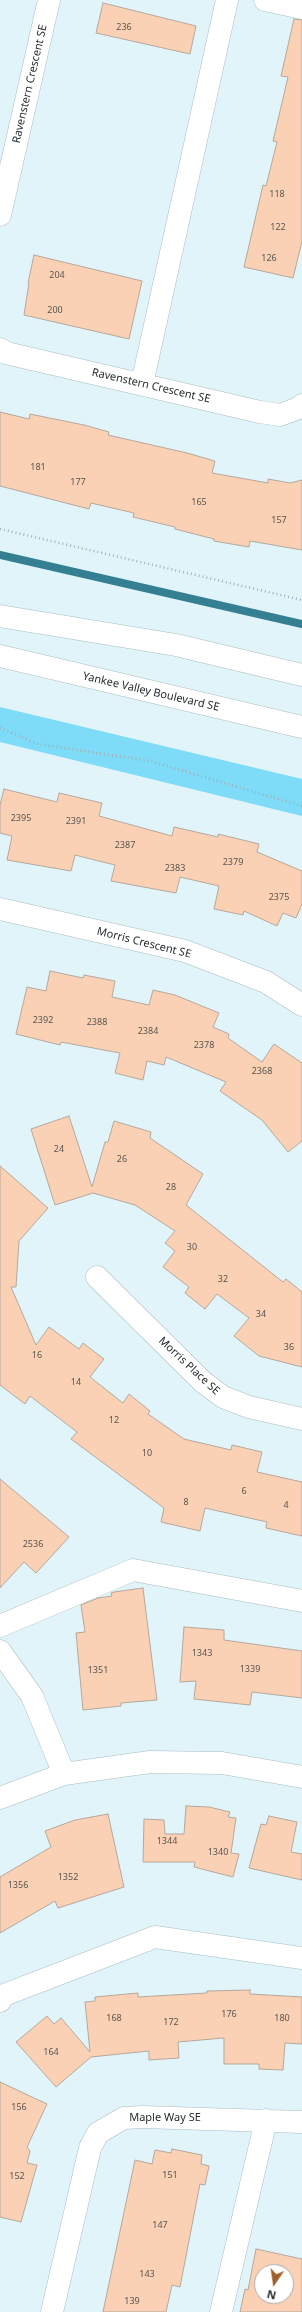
<!DOCTYPE html>
<style>
body{margin:0}
#map{position:relative;width:302px;height:2312px;overflow:hidden;background:#e0f4fa;font-family:"Noto Sans",sans-serif}
canvas{display:block}
.north{position:absolute;left:254px;top:2264px;width:40px;height:40px;box-sizing:border-box;background:#fff;border:1px solid #a8abac;border-radius:50%;rotate:193deg;font-size:11px;font-weight:700;line-height:16px;text-align:center;color:#252c2f}
.north::after{content:'';display:block;margin:auto;width:14px;height:18px;background:#9f5f29;clip-path:polygon(50% 0,100% 100%,50% 72%,0 100%)}
</style>
<div id="map">
<canvas width="302" height="2312"></canvas>
<div class="north">N</div>
</div>
<script>
const context = document.querySelector('canvas').getContext('2d');
context.lineJoin = 'round';
function fillPath(path, color) { context.fillStyle = color; context.fill(path, 'evenodd'); }
const toPath = rows => new Path2D(rows.map(r => 'M' + r).join(''));
function trace(path, color, width, dash) { context.strokeStyle = color; context.lineWidth = width; context.lineCap = dash ? 'butt' : 'round'; context.setLineDash(dash || []); context.stroke(path); }
function label(font, color, halo, rows, align = 'center') {
  context.font = font + ' "Noto Sans",sans-serif'; context.lineWidth = 4; context.setLineDash([]); context.textBaseline = 'middle'; context.strokeStyle = halo; context.fillStyle = color; for (const [text, x, y, turn = 0] of rows) {
    context.save(); context.translate(x, y); context.rotate((+turn || 0) * Math.PI / 180); context.textAlign = isNaN(turn) ? turn : align; if (halo) context.strokeText(text, 0, 0); context.fillText(text, 0, 0); context.restore();
  }
}
fillPath(toPath([
 [0,707,302,779,302,816,0,742]
]), '#7edcf8');
trace(toPath([
 [0,555,302,624]
]), '#357f93', 8);
const building = toPath([
 [103,3,196,26,190,54,96,33,103,3],
 [294,19,302,20,302,241,293,278,244,267,263,185,266,186,277,142,273,141,288,77,281,76,294,19],
 [34,255,142,281,129,339,24,315,29,283,28,283,34,255],
 [0,412,29,419,30,414,84,425,109,432,108,435,187,453,215,461,212,473,268,483,268,479,290,483,302,480,302,550,250,541,249,547,214,541,214,539,175,529,175,527,133,517,134,513,91,503,89,509,0,486,0,412],
 [4,789,57,802,59,793,102,803,99,816,172,836,174,827,218,837,218,834,259,844,257,852,302,871,302,904,296,918,283,913,277,926,244,911,243,915,214,909,219,886,180,877,176,893,111,881,115,865,75,855,71,871,7,860,12,836,0,833,0,805,4,789],
 [50,971,83,978,84,975,115,981,112,997,149,1005,153,990,175,995,219,1013,213,1027,229,1034,228,1038,262,1062,274,1044,302,1063,302,1141,288,1152,262,1120,220,1091,226,1082,166,1057,164,1065,147,1061,143,1080,115,1073,120,1053,61,1042,60,1045,16,1034,27,987,46,991,50,971],
 [69,1116,92,1187,105,1142,108,1142,114,1121,151,1132,150,1138,203,1174,186,1205,283,1282,286,1279,302,1292,302,1367,259,1356,234,1336,249,1318,217,1294,205,1309,185,1293,189,1287,163,1267,175,1251,165,1243,175,1231,135,1205,93,1193,55,1205,31,1129,69,1116],
 [0,1166,48,1208,19,1241,16,1287,11,1287,36,1345,49,1327,79,1349,83,1343,104,1359,90,1377,123,1403,129,1394,150,1411,148,1414,184,1439,231,1450,232,1445,262,1452,257,1472,302,1482,302,1536,266,1528,267,1522,205,1508,200,1531,161,1522,164,1508,71,1439,77,1432,30,1396,25,1404,0,1385,0,1166],
 [0,1479,69,1537,36,1573,24,1562,0,1588,0,1479],
 [143,1588,157,1700,121,1703,121,1706,83,1710,76,1633,85,1632,81,1605,98,1598,112,1596,111,1593,114,1592,143,1588],
 [184,1627,224,1630,224,1640,302,1651,302,1698,252,1692,250,1705,194,1699,196,1681,180,1682,184,1627],
 [186,1806,209,1807,230,1812,228,1817,236,1818,231,1853,239,1854,233,1877,194,1867,195,1862,143,1862,144,1819,164,1820,165,1834,184,1834,186,1806],
 [108,1814,124,1887,58,1908,55,1901,0,1933,0,1877,51,1847,45,1831,75,1820,108,1814],
 [269,1816,297,1822,291,1852,302,1854,302,1880,249,1868,261,1824,266,1825,269,1816],
 [250,1990,250,1994,302,1997,302,2044,285,2043,283,2070,259,2069,259,2064,224,2064,224,2038,178,2042,179,2058,149,2060,149,2051,91,2057,56,2087,16,2042,47,2016,54,2024,61,2018,90,2052,85,2002,95,2001,95,1997,138,1993,138,1997,207,1993,207,1991,250,1990],
 [0,2082,47,2104,27,2147,30,2151,27,2163,37,2165,21,2222,0,2217,0,2082],
 [172,2149,202,2155,201,2164,209,2166,205,2185,200,2184,180,2287,172,2285,166,2312,103,2312,135,2160,152,2164,155,2150,171,2153,172,2149],
 [256,2249,302,2259,302,2312,240,2312,245,2289,248,2290,256,2249],
 [262,2272,286,2272,286,2296,262,2296,262,2272]
]);
fillPath(building, '#fad1b4');
trace(building, '#b6a79c', 1);
const minor = toPath([
 [265,0,302,8],
 [0,215,49,0],
 [0,349,6,353,260,412,280,415,299,408,302,405],
 [142,384,227,0],
 [0,616,176,645,302,675],
 [0,656,302,727],
 [0,909,185,951,266,982,302,1005],
 [97,1277,203,1382,223,1397,249,1407,302,1419],
 [0,1626,133,1570,302,1601],
 [0,1651,32,1696,64,1774],
 [0,1798,64,1774,150,1762,222,1763,302,1777],
 [0,2001,4,1995,155,1937,302,1958],
 [52,2312,90,2148,98,2133,124,2118,142,2117,302,2122],
 [221,2312,266,2120]
]);
trace(minor, '#a9bcc3', 23);
trace(toPath([
 [0,529,302,600],
 [0,728,38,744,150,761,302,806]
]), '#a1b1b6', 2.5, [1, 3]);
trace(minor, '#fff', 22);
label('9px', '#5a5550', null, [
 ["236",124,27],
 ["118",277,194],
 ["122",278,227],
 ["126",269,258],
 ["204",57,275],
 ["200",55,310],
 ["181",38,467],
 ["177",78,482],
 ["165",199,502],
 ["157",279,520],
 ["2395",21,818],
 ["2391",76,821],
 ["2387",125,845],
 ["2379",233,862],
 ["2383",175,868],
 ["2375",279,897],
 ["2392",43,1020],
 ["2388",97,1022],
 ["2384",148,1031],
 ["2378",204,1045],
 ["2368",262,1071],
 ["24",59,1149],
 ["26",122,1159],
 ["28",171,1187],
 ["30",192,1247],
 ["32",223,1279],
 ["34",261,1314],
 ["36",289,1347],
 ["16",37,1355],
 ["14",76,1382],
 ["12",114,1420],
 ["10",147,1453],
 ["6",244,1491],
 ["8",186,1502],
 ["4",286,1505],
 ["2536",33,1544],
 ["1343",202,1653],
 ["1339",250,1669],
 ["1351",98,1670],
 ["1344",167,1841],
 ["1340",218,1852],
 ["1352",68,1877],
 ["1356",18,1885],
 ["176",229,2014],
 ["168",114,2018],
 ["180",282,2018],
 ["172",171,2022],
 ["164",51,2052],
 ["156",19,2107],
 ["151",170,2175],
 ["152",17,2176],
 ["147",160,2225],
 ["143",147,2274],
 ["139",132,2301]
]);
label('11px', '#252c2f', '#fff', [
 ["Ravenstern Crescent SE",30,84,-77],
 ["Ravenstern Crescent SE",151,386,13],
 ["Yankee Valley Boulevard SE",151,692,13],
 ["Morris Crescent SE",144,943,14],
 ["Morris Place SE",189,1366,43],
 ["Maple Way SE",165,2118]
]);
</script>
